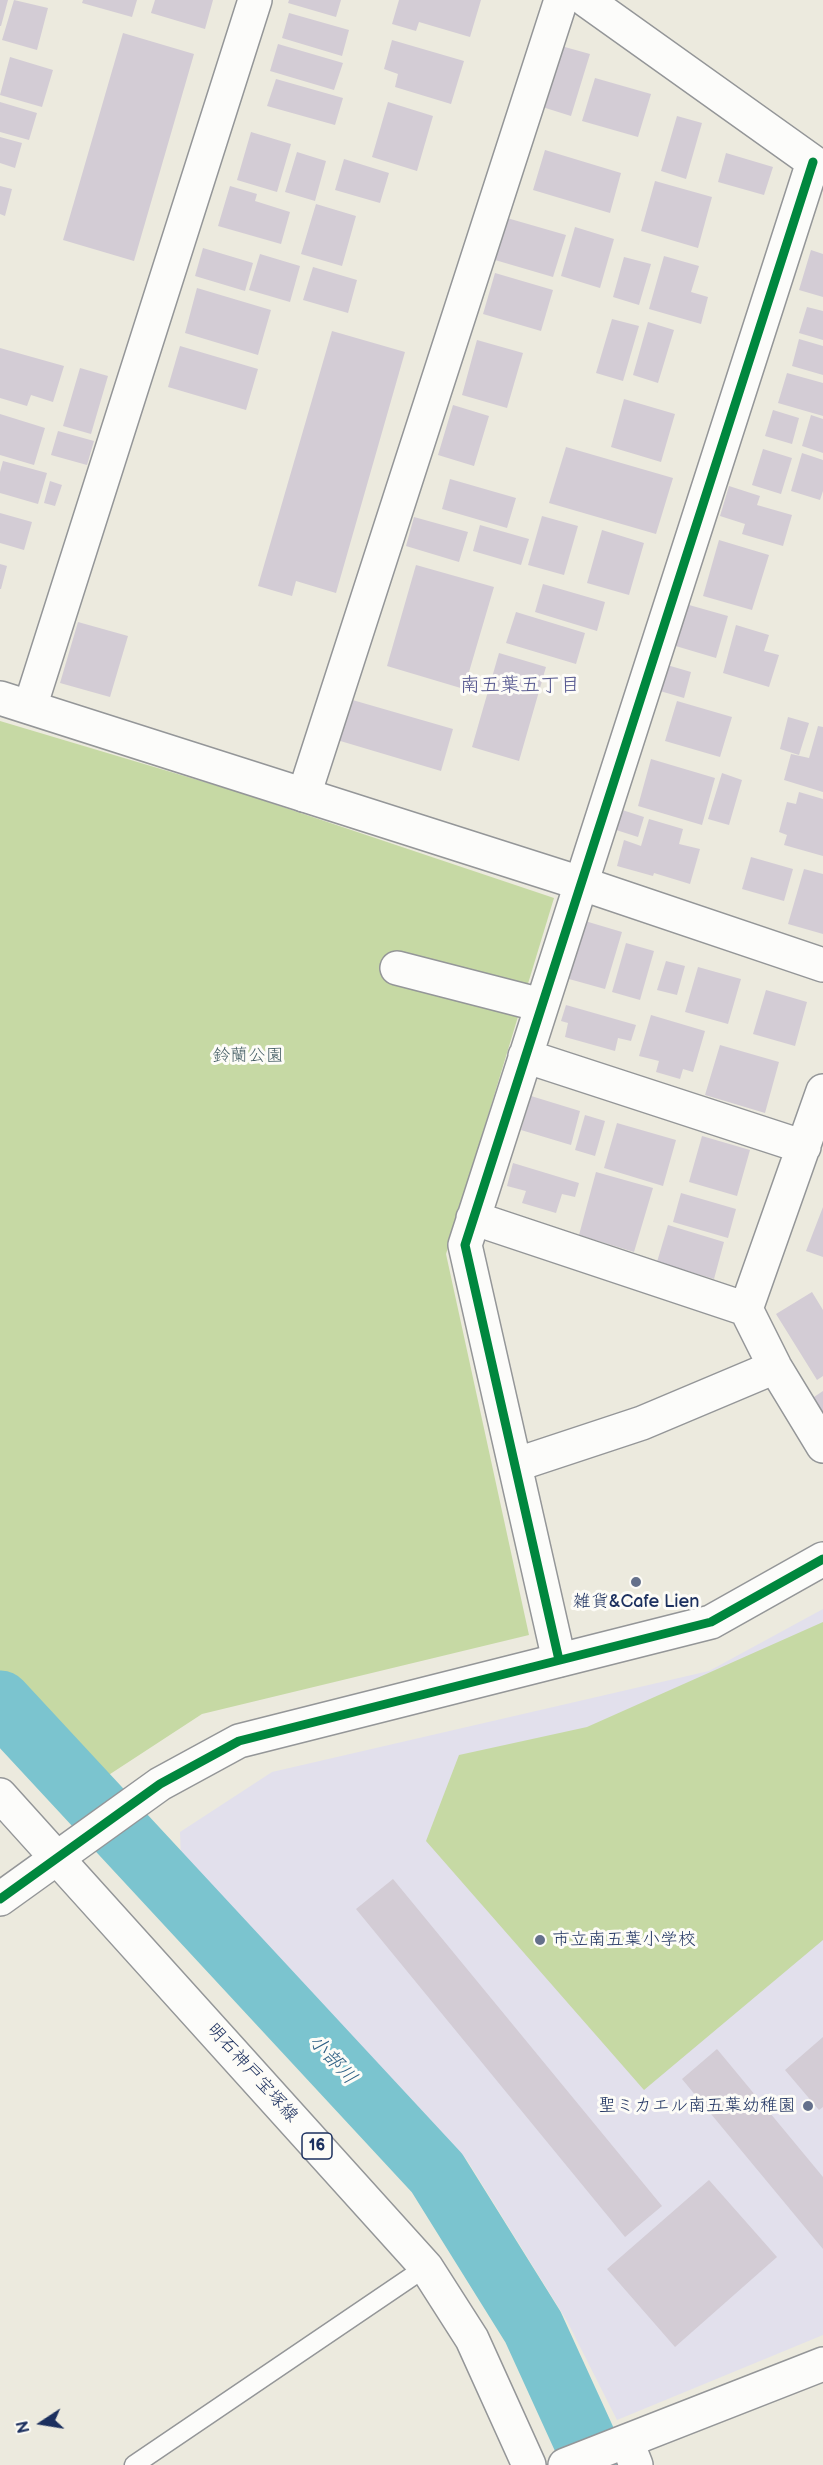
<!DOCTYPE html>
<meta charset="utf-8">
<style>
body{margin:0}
#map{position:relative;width:823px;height:2465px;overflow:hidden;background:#eceade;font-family:"Balsamiq Sans",sans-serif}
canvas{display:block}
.north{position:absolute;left:12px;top:2393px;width:60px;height:60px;-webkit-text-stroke:4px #fdfcf7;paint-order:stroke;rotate:258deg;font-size:16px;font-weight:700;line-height:24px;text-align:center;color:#1b2f5e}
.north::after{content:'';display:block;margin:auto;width:21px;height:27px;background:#1b2f5e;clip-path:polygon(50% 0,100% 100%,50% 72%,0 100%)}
</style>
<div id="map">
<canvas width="823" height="2465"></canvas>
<div class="north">N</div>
</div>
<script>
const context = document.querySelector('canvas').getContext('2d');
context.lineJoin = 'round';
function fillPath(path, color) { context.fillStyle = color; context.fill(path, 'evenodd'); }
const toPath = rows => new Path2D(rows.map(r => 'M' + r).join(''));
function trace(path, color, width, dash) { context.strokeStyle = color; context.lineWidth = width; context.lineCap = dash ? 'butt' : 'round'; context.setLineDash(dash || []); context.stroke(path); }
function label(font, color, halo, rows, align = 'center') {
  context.font = font + ' "Balsamiq Sans","Klee One",sans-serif'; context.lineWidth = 6; context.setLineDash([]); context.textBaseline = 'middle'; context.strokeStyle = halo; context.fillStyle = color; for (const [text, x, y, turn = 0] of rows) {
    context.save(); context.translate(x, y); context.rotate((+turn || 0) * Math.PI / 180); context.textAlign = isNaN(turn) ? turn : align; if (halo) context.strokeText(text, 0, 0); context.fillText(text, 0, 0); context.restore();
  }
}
fillPath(toPath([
 [823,1609,823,2335,617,2420,567,2321,467,2160,181,1859,180,1832,272,1772,709,1671]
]), '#e2e0ec');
fillPath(toPath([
 [0,721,238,792,554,898,446,1254,529,1635,202,1714,101,1780,0,1676],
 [823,1622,823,1940,644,2090,426,1841,459,1755,587,1727]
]), '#c6d9a4');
trace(toPath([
 [0,1702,437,2173,533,2327,596,2465]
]), '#7bc4cf', 63);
fillPath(toPath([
 [0,0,8,0,1,26,0,26],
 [14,0,48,8,37,50,2,40],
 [83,0,137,0,132,17,82,3],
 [155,0,213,0,205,29,151,13],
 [289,0,341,0,336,17,288,3],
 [399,0,481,0,470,37,419,22,416,31,392,24],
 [289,13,349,30,342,56,282,38],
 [123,33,194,54,134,261,63,240],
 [392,40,464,61,451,104,395,87,398,74,384,69],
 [278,44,343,63,334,90,270,71],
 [554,44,590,54,571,116,536,105],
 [10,57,53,70,42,107,0,95],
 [595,78,651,94,638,137,582,121],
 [276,79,343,98,335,125,267,106],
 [0,102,37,113,29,140,0,132],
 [388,102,433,116,417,171,372,157],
 [677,116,702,123,686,179,661,171],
 [251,132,291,144,277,192,237,180],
 [0,137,22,143,15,168,0,163],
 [545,150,621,173,610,213,533,190],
 [297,152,326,161,315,201,285,192],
 [726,153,773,167,764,195,718,182],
 [344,159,389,173,380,203,335,190],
 [655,181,712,197,698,248,641,231],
 [0,186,12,189,5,216,0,214],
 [230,186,257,194,255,201,290,212,281,244,218,226],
 [316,204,356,216,342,266,301,254],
 [507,218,566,235,553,277,495,260],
 [575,227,614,239,600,288,561,276],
 [203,248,253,263,245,291,195,276],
 [811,250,823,254,823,297,799,290],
 [260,254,300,266,290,302,249,290],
 [664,256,699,266,691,292,708,297,701,324,649,309],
 [624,257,651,264,639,305,613,297],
 [313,267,357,280,348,313,303,300],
 [495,273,553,290,541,331,483,314],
 [197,288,271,310,258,355,185,333],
 [807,307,823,311,823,340,799,333],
 [612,319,639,326,623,381,596,373],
 [648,322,674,330,658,383,633,375],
 [332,331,405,352,336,593,296,581,292,596,258,586],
 [799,339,823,346,823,375,792,366],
 [477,340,523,353,507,408,462,395],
 [180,346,258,369,246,410,168,387],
 [0,348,64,366,53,402,31,395,27,406,0,398],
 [80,368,108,376,91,434,63,426],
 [787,373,823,383,823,416,778,403],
 [624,399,675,414,661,462,611,447],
 [453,405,489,416,474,466,438,455],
 [773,410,799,418,792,444,765,436],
 [0,414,45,428,34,465,0,455],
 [811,415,823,419,823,453,802,446],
 [58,431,94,441,87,465,51,455],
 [566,447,673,478,656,534,549,503],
 [763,449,792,458,781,494,752,485],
 [802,453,823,460,823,491,820,500,791,491],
 [3,461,47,473,38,504,0,493,0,472],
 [450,479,516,498,507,528,442,509],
 [50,481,62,485,55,506,44,503],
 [729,486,760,496,757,505,792,515,783,546,742,534,745,524,720,516],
 [0,513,32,522,24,550,0,543],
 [542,516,578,526,564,575,528,565],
 [414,517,468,532,459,562,406,546],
 [480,525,529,539,521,565,473,551],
 [602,530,644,543,629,595,587,583],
 [719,540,769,555,752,610,703,596],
 [0,564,7,566,1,589,0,589],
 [416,565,494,587,464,689,387,666],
 [543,584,605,602,597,631,535,612],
 [682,603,728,616,716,658,669,644],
 [516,612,585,633,576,664,506,643],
 [78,622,128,636,110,697,60,683],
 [736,625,769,635,764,651,779,655,769,687,723,673],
 [499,653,546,667,519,761,472,747],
 [667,665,691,672,684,698,660,691],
 [349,699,453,729,441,771,337,740],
 [677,701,732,717,720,757,665,741],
 [788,717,809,723,799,755,780,749],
 [818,726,823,727,823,792,784,780,791,754,809,758],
 [651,759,715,778,702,825,638,806],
 [722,773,742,780,729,825,708,819],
 [799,792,823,799,823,856,784,845,787,835,779,832,787,802,796,804],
 [619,809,644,817,638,837,613,829],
 [649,819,683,829,679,844,700,849,690,884,654,873,653,876,617,866,624,840,641,846],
 [751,857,793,869,784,901,742,889],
 [804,869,823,874,823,934,788,924],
 [585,921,622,932,605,989,569,979],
 [626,943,654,951,640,1000,612,992],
 [666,961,685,966,677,995,657,990],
 [698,967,741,979,728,1024,685,1012],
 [766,990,807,1002,795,1046,753,1034],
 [566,1005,636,1025,631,1041,618,1038,615,1051,565,1037,568,1023,561,1021],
 [651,1015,705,1031,693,1072,683,1069,680,1079,656,1072,659,1061,639,1056],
 [720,1045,779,1062,765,1113,705,1095],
 [531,1096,580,1111,571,1145,521,1130],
 [585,1115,605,1121,595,1156,575,1150],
 [617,1123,676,1140,663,1186,604,1168],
 [702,1136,750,1150,737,1196,689,1182],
 [513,1163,579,1183,575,1197,562,1194,556,1213,522,1203,526,1191,507,1186],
 [596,1172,653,1188,634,1252,579,1235],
 [681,1193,736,1209,728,1238,673,1222],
 [823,1207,823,1257,806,1251],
 [668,1225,724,1242,714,1279,657,1262],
 [812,1292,823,1310,823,1376,817,1380,776,1314],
 [823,1391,823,1418,811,1399],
 [393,1879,662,2206,625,2237,356,1909],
 [823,2037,823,2107,819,2110,785,2070],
 [717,2049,823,2177,823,2249,682,2079],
 [709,2180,777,2257,675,2347,607,2269]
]), '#d3ccd5');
const lane = toPath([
 [134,2465,426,2267]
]);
const street = toPath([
 [586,0,823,169],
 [30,707,255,0],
 [304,795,561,0],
 [397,968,541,1005],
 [525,1056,804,1147],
 [823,1091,746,1309,775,1367,823,1446],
 [473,1218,746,1309],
 [515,1465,642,1423,775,1367],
 [559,1660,465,1245,813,162],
 [627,2442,636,2465]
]);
const secondary = toPath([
 [0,698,580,883,823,965],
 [0,1899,160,1784,239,1741,711,1622,823,1559],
 [565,2465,823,2364]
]);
const primary = toPath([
 [0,1795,426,2267,472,2339,529,2465]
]);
trace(lane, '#949698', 21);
trace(street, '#949698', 36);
trace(secondary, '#949698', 36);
trace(primary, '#949698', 36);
trace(lane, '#fcfcfa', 18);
trace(street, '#fcfcfa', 33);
trace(secondary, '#fcfcfa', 33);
trace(primary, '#fcfcfa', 33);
trace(toPath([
 [559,1660,465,1245,813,162],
 [0,1899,160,1784,239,1741,711,1622,823,1559]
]), '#00873e', 9);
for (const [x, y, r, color] of [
 [636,1582,6,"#64708b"],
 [540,1940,6,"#64708b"],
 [808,2106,6,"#64708b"]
]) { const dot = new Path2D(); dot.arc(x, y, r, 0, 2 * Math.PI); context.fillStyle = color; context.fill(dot); trace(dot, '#fdfcf7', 2); }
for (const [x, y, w] of [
 [317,2146,30]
]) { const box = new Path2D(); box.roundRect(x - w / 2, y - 13, w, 26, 4.5); context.fillStyle = '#fdfcf7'; context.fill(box); trace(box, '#1b2f5e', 1.5); }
label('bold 16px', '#1b2f5e', null, [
 ["16",317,2146]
]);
label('18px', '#455e65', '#fdfcf7', [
 ["鈴蘭公園",248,1056]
]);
label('18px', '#1b2f5e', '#fdfcf7', [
 ["雑貨&Cafe Lien",636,1602],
 ["市立南五葉小学校",552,1940,"left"],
 ["聖ミカエル南五葉幼稚園",796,2106,"right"]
]);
label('18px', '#1b2f5e', '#fdfcf7', [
 ["明石神戸宝塚線",252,2073,48]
]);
label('20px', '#53558e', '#fdfcf7', [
 ["南五葉五丁目",520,686]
]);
label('italic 20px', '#2b5e83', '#fdfcf7', [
 ["小部川",332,2060,47]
]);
</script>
